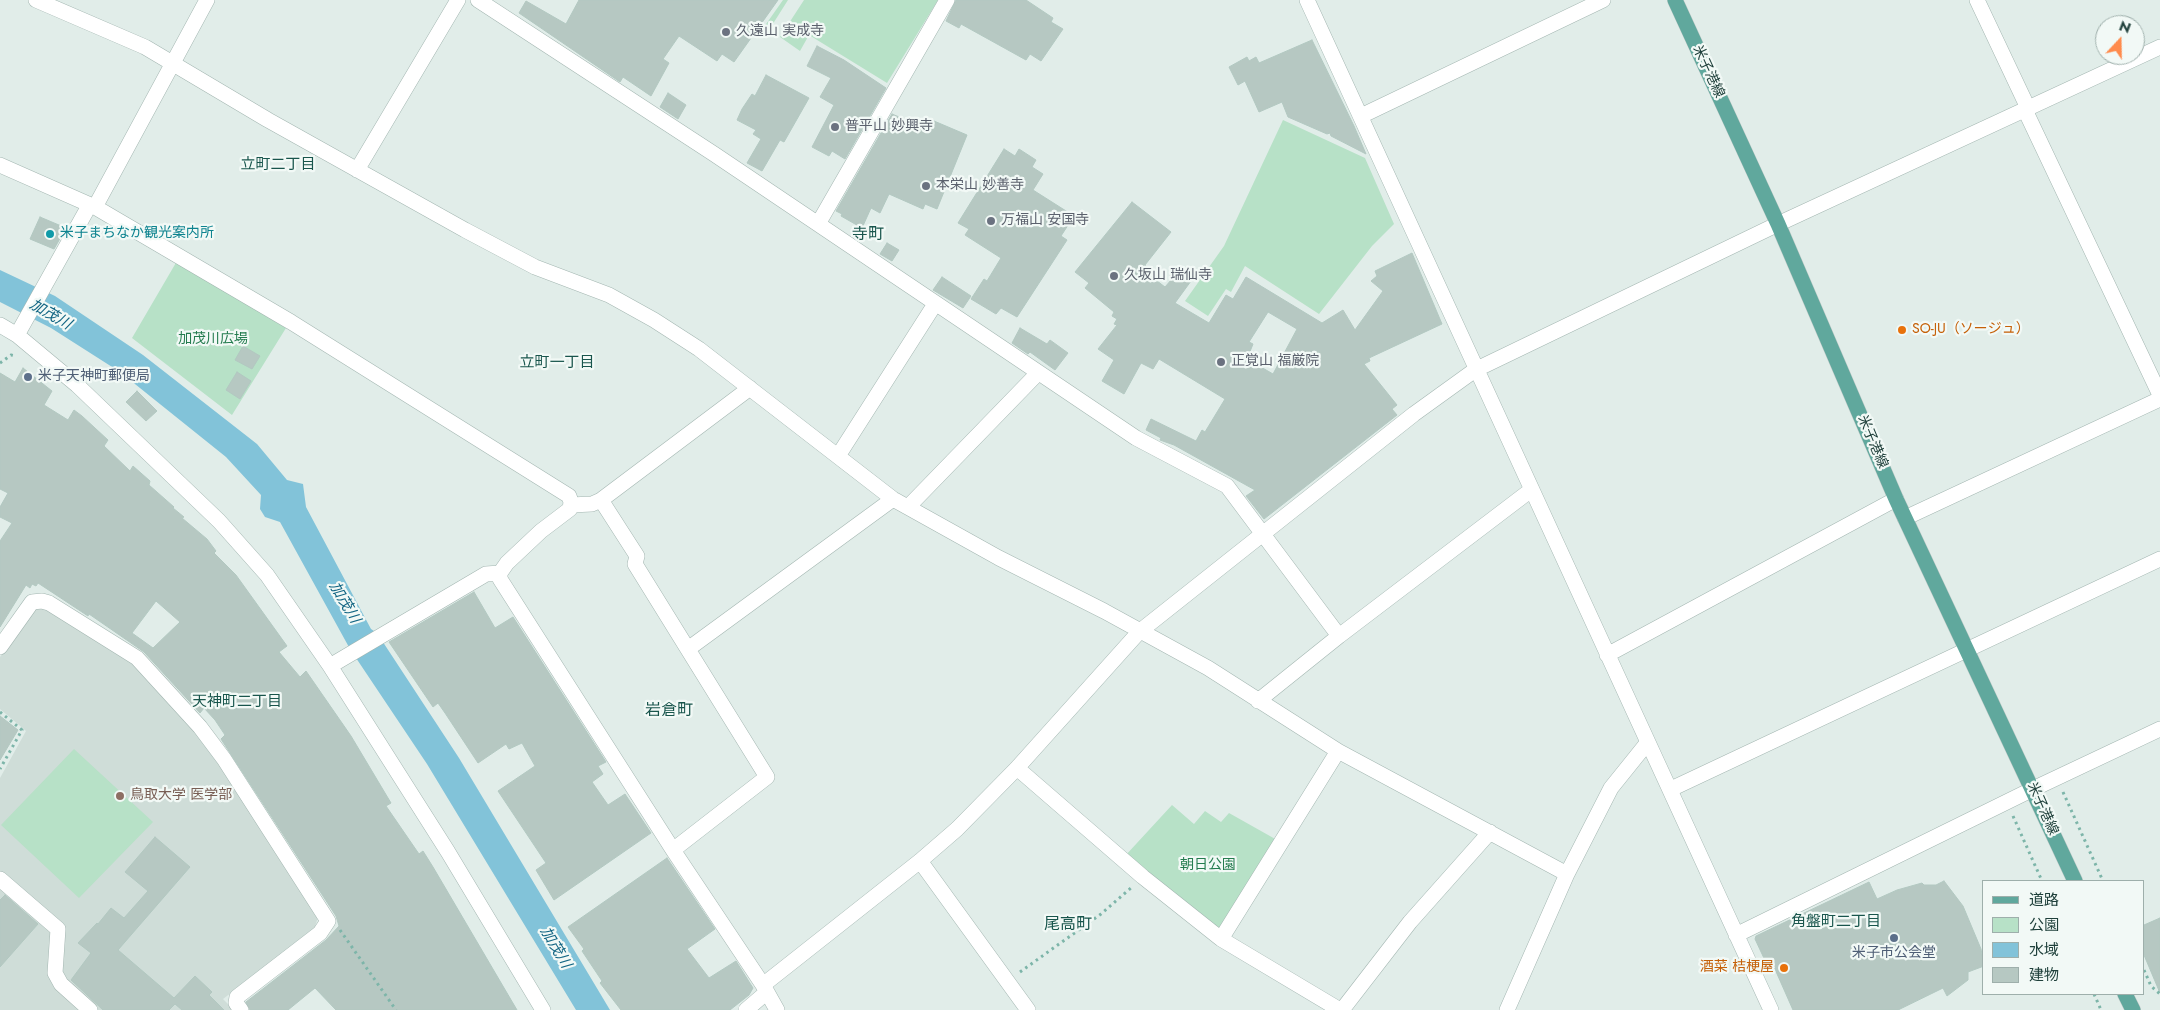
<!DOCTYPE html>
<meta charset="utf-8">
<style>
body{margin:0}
#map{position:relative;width:2160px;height:1010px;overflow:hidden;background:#e1ede9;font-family:Jost,"Noto Sans JP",sans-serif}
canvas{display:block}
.legend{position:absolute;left:1982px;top:880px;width:162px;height:115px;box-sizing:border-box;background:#f2f9f6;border:1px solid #9eafab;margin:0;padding:6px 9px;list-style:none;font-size:15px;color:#1f403b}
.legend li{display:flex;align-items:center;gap:10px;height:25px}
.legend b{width:25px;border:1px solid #9eafab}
.north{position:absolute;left:2095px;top:15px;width:50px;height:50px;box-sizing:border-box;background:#f2f9f6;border:1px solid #9eafab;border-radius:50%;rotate:21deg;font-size:14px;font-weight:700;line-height:20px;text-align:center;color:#1f403b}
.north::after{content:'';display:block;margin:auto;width:18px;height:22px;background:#ff8b4d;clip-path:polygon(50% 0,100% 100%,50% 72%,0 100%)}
</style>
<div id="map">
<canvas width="2160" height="1010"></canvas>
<ul class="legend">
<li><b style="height:6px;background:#60a89d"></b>道路</li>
<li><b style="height:14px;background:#b7e1c7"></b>公園</li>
<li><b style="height:14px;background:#82c3d9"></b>水域</li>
<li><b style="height:14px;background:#b6c8c2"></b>建物</li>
</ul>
<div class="north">N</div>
</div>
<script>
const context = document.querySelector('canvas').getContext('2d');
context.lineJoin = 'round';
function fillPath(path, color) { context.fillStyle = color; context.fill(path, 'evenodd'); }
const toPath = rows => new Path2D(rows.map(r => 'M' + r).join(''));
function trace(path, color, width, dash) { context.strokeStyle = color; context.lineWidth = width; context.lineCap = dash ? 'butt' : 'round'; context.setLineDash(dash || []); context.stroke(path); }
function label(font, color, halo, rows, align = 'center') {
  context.font = font + ' Jost,"Noto Sans JP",sans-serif'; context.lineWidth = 4.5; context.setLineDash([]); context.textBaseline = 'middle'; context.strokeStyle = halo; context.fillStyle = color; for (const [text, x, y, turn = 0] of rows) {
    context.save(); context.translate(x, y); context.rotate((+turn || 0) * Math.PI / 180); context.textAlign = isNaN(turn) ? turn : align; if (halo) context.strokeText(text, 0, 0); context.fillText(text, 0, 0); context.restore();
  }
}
fillPath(toPath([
 [46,607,136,665,207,746,318,917,314,930,223,999,234,1010,0,1010,0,778,26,731,0,709,0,657,33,609]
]), '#cfddd8');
fillPath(toPath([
 [783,0,788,0,769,30,764,27],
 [804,0,938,0,887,83,809,35,800,51,780,37],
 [1283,120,1365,158,1394,224,1372,246,1319,314,1245,266,1231,292,1226,289,1208,316,1185,301,1224,246],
 [177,261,286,328,232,415,132,338],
 [74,749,153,822,79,898,1,825],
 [1172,805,1194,824,1205,811,1221,822,1229,813,1277,840,1223,929,1216,931,1125,856]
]), '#b7e1c7');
fillPath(toPath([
 [0,270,55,296,143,355,257,444,287,480,303,484,306,507,371,629,377,633,459,758,610,1010,576,1010,427,764,350,649,280,522,265,517,260,509,261,495,226,457,120,372,51,328,0,302]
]), '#82c3d9');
const building = toPath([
 [579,0,778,0,734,62,722,54,717,61,679,36,663,59,669,63,651,96,623,77,620,82,519,13,526,1,566,24,579,0],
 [956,0,1026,0,1053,18,1051,22,1063,29,1041,61,1030,54,1026,60,961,24,959,28,946,21,956,0],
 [1312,40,1354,126,1366,154,1331,136,1330,133,1327,134,1288,117,1282,102,1259,112,1245,81,1238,85,1229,67,1247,57,1249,61,1256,57,1259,63,1312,40],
 [817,46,844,60,886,88,845,159,832,151,829,156,812,147,834,105,820,97,831,78,807,66,817,46],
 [766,75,809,98,784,142,780,140,762,171,747,163,761,139,753,134,756,130,737,120,742,109,752,94,755,96,766,75],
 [668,93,686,105,678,119,660,107,668,93],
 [892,114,930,130,934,121,967,135,937,209,925,204,923,209,889,194,880,213,871,208,862,228,841,216,842,214,836,211,892,114],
 [1004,149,1015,156,1019,149,1036,160,1032,167,1043,174,1033,190,1074,216,1061,236,1067,240,1017,317,1001,308,996,314,971,299,984,279,987,281,1001,258,965,235,969,229,958,223,1004,149],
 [1132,202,1171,232,1145,265,1147,267,1144,271,1165,287,1178,272,1191,281,1175,303,1209,323,1226,295,1233,299,1246,277,1322,323,1343,310,1355,330,1383,291,1371,281,1377,276,1375,271,1412,253,1442,324,1369,358,1370,361,1364,364,1397,405,1392,409,1397,415,1264,519,1246,496,1255,490,1174,445,1160,440,1161,438,1146,430,1151,419,1196,441,1202,430,1205,432,1225,399,1159,359,1153,369,1141,363,1124,394,1102,381,1114,360,1098,349,1117,325,1114,324,1117,319,1112,316,1114,312,1085,288,1089,283,1075,272,1132,202],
 [1268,312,1297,329,1273,374,1247,359,1253,344,1249,342,1268,312],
 [40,217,66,228,54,249,30,239,40,217],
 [887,243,899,250,892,261,880,254,887,243],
 [942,277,971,296,963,308,933,290,942,277],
 [1020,328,1047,344,1050,340,1068,353,1055,370,1030,352,1028,354,1012,343,1020,328],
 [243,346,260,356,252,369,235,360,243,346],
 [23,368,52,391,44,405,68,420,74,410,82,416,108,440,104,446,130,471,133,466,150,481,149,485,174,507,173,508,184,517,182,518,207,539,216,551,214,553,236,575,287,646,279,652,300,677,306,671,351,736,391,803,386,806,419,854,423,851,433,867,517,1010,336,1010,315,988,288,1010,250,1010,246,1002,326,940,339,926,336,916,221,739,225,735,215,720,204,708,200,713,144,652,89,614,88,616,38,583,36,586,32,584,30,588,26,585,0,627,0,541,12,523,0,517,0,507,8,493,0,489,0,373,15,382,23,368],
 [156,601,180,622,153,648,132,633,156,601],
 [237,372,251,381,240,399,226,390,237,372],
 [137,391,157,411,146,421,126,402,137,391],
 [474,592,495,628,513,617,606,762,598,766,603,774,592,782,608,805,625,794,651,833,554,900,536,870,546,863,498,791,535,766,522,743,509,749,506,744,478,763,445,713,438,703,433,707,389,642,474,592],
 [0,716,18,730,0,760,0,716],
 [155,837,190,867,118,950,174,998,195,976,212,992,209,995,224,1010,182,1010,175,1004,169,1010,103,1010,71,980,91,953,78,943,97,923,98,924,111,908,124,918,148,891,125,872,155,837],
 [667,858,715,929,687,949,709,978,736,961,753,988,749,995,730,1010,621,1010,600,983,602,981,582,951,584,949,568,927,667,858],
 [1944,881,1963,906,1981,949,1984,966,1968,972,1968,980,1947,996,1943,988,1898,1010,1793,1010,1774,967,1769,969,1755,939,1756,936,1869,882,1877,899,1897,890,1922,883,1924,885,1936,885,1944,881],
 [5,895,38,924,0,967,0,900,5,895],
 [2160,918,2160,993,2144,955,2144,925,2160,918]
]);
fillPath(building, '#b6c8c2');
trace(building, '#b2c8c1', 1);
const minor = toPath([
 [36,0,145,47,268,120,465,230,535,267,609,295,654,320,699,349,893,499,999,558,1104,611,1208,668,1338,751,1567,874],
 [478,0,714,154,1136,438,1227,486,1339,636,1258,701],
 [1307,0,1771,1010],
 [1977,0,2028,108],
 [2025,110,2160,395],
 [1361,116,1603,0],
 [0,165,95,207,291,322,569,496,571,502,570,509,541,531,507,563,500,573,500,579,673,850,763,985,777,1010],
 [357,170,458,0],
 [95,207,207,0],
 [818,224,947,0],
 [0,325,17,335,77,385,219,521,267,575,330,666,448,852,543,1010],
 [17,335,89,206],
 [838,456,935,304],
 [601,500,637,556,635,564,767,777,673,850],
 [571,505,592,504,601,500,750,388],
 [908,507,1038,373],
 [1905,518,2160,399],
 [1339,636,1531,490],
 [0,647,32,602,42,601,49,603,137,658,200,727,224,759,328,921,320,933,237,997,236,1003,241,1010],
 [688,649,893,499],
 [1607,655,1896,499],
 [330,666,486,574,500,573],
 [1017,768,1143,877,1221,939,1340,1010],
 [1671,789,2160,559],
 [920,861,1028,1010],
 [0,879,58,929,55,973,61,984,90,1010],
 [1736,935,2033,789,2160,729],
 [1221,939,1338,751],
 [763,985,920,861,957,829,1017,768,1139,632,1414,414,1475,370,1778,224,2160,47],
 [746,1010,767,992],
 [1342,1010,1410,922,1490,832],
 [1507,1010,1567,874,1611,788,1648,742]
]);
const major = toPath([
 [1675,0,1778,224,1896,499,2075,881],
 [2125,994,2133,1010]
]);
trace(minor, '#a3b6b1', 16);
trace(major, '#c0cac8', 16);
trace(toPath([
 [0,363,11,355,16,356],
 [0,712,22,730,0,769],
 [2063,792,2103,881],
 [2013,816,2042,881],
 [340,930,396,1010],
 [2144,970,2151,986,2160,994],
 [1020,972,1101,914,1132,887],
 [2094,994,2101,1010]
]), '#7db5a9', 3, [2.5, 4]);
trace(minor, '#fff', 15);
trace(major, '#60a89d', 15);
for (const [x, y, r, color] of [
 [726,32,5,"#6b7280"],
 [835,127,5,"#6b7280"],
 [926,186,5,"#6b7280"],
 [991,221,5,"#6b7280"],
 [50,234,5,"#0f9aa8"],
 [1114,276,5,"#6b7280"],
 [1902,330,5,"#e8710a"],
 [1221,362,5,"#6b7280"],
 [28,377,5,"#5c6f8a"],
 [120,796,5,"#8d6e63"],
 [1894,938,5,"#5c6f8a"],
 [1784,968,5,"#e8710a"]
]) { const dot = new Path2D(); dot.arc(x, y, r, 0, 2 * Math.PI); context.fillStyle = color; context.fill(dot); trace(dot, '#f2f9f6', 2); }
label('14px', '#5b616d', '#f2f9f6', [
 ["久遠山 実成寺",736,32],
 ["普平山 妙興寺",845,127],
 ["本栄山 妙善寺",936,186],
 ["万福山 安国寺",1001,221],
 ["久坂山 瑞仙寺",1124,276],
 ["正覚山 福厳院",1231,362]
], 'left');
label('14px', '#1f403b', '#f2f9f6', [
 ["米子港線",1708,72,65],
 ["米子港線",1872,442,67],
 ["米子港線",2042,809,66]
]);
label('14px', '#0d838f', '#f2f9f6', [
 ["米子まちなか観光案内所",60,234]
], 'left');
label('14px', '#c56008', '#f2f9f6', [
 ["SO-JU（ソージュ）",1912,330],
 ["酒菜 桔梗屋",1774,968,"right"]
], 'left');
label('14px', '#247c4f', '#f2f9f6', [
 ["加茂川広場",213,340],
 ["朝日公園",1208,866]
]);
label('14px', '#4e5e75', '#f2f9f6', [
 ["米子天神町郵便局",38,377],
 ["米子市公会堂",1894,954,"center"]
], 'left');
label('14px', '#785e54', '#f2f9f6', [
 ["鳥取大学 医学部",130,796]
], 'left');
label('15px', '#18554c', '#f2f9f6', [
 ["立町二丁目",278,165],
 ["立町一丁目",557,363],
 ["天神町二丁目",237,702],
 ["角盤町二丁目",1836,922]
]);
label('italic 15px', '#126583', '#f2f9f6', [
 ["加茂川",50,315,30],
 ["加茂川",344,603,59],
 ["加茂川",555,948,59]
]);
label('16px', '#18554c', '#f2f9f6', [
 ["寺町",868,235],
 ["岩倉町",669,711],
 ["尾高町",1068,925]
]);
</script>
